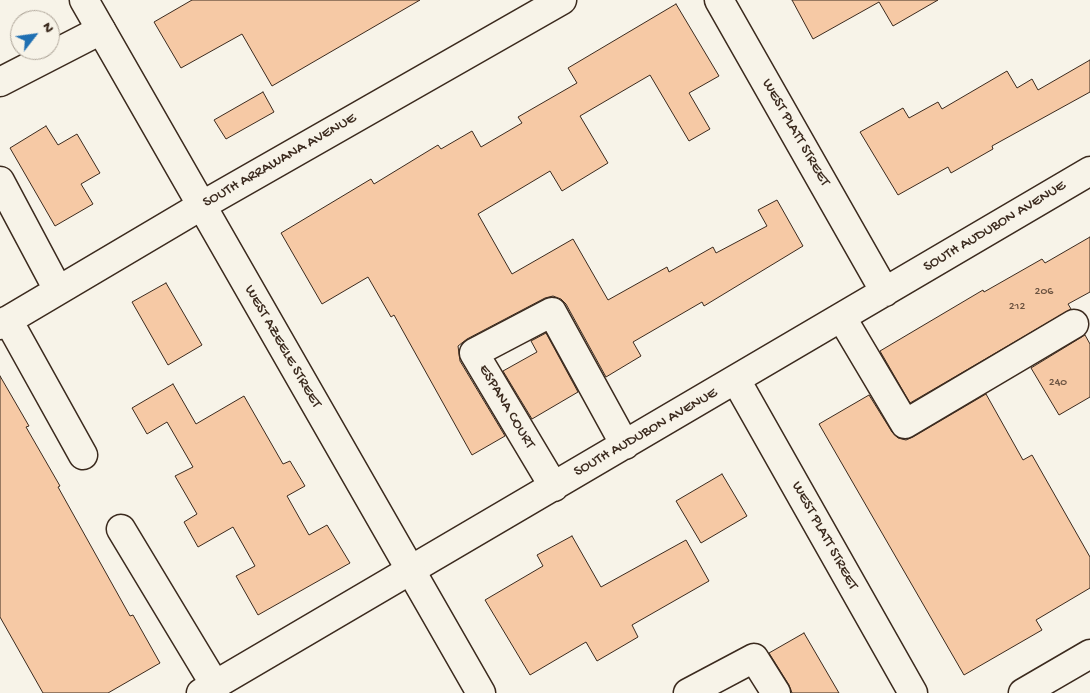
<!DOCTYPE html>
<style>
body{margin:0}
#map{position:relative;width:1090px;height:693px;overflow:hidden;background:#f7f3e8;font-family:"Gochi Hand",sans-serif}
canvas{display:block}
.north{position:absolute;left:10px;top:10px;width:50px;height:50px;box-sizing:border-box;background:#f7f3e8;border:1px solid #aca397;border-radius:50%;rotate:60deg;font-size:14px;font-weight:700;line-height:20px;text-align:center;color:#3b2a1e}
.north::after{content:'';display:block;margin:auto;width:18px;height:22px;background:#1f6fb2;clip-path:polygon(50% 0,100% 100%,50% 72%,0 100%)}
</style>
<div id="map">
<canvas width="1090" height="693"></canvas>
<div class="north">N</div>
</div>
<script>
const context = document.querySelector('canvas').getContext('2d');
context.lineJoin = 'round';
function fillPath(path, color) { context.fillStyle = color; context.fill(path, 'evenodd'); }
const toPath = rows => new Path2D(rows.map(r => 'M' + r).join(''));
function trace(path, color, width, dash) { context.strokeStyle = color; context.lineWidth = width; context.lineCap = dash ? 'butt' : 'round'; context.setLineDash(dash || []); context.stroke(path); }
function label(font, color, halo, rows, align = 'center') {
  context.font = font + ' "Gochi Hand",sans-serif'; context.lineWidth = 5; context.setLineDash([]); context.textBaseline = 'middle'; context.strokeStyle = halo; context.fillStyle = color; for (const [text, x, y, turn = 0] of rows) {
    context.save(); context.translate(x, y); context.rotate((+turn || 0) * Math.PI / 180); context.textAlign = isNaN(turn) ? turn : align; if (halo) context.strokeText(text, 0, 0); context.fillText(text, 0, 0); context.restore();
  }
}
const building = toPath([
 [192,0,420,0,272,86,242,34,181,68,154,22,192,0],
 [792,0,938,0,893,26,879,2,813,39,792,0],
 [676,4,719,76,689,93,710,129,689,141,650,75,580,116,608,163,562,191,550,171,478,214,512,274,573,239,608,300,667,267,669,272,713,247,716,253,767,226,758,210,777,200,803,246,704,306,702,302,633,342,641,356,606,377,566,304,561,299,553,296,545,298,467,339,458,346,460,361,505,436,472,455,394,315,391,317,368,277,322,304,281,233,371,179,374,184,438,145,441,149,472,131,481,147,522,123,518,117,577,83,568,68,676,4],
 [1090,60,1090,92,992,146,993,149,951,173,948,167,898,195,860,132,903,108,909,118,938,102,942,109,1007,71,1017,88,1032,79,1038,90,1090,60],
 [263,92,274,112,226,139,214,120,263,92],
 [46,126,58,145,77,134,100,173,81,184,93,204,55,226,10,148,46,126],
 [1090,237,1090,292,1068,304,1071,309,910,403,880,351,983,290,984,292,1042,259,1045,263,1090,237],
 [166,283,202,345,168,365,132,302,166,283],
 [546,333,578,392,532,419,503,371,537,352,531,341,546,333],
 [1085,335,1090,344,1090,397,1059,415,1031,368,1085,335],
 [0,376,29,426,26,427,60,486,58,487,130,616,133,615,160,663,108,693,43,693,0,617,0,376],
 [173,384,196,424,244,396,283,464,290,461,305,486,287,496,309,535,327,525,350,563,258,615,236,576,255,566,233,527,198,547,184,522,197,514,175,476,193,467,167,422,147,434,132,408,173,384],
 [986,394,1023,460,1032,455,1090,557,1090,588,1036,620,1042,630,964,675,819,424,869,395,892,432,898,438,906,440,913,437,986,394],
 [722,474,747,516,701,543,676,501,722,474],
 [572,536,601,587,686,540,709,581,632,625,638,637,597,661,586,642,530,675,485,600,543,566,537,555,572,536],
 [804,633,839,693,792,693,789,685,769,653,804,633]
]);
fillPath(building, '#f6c9a5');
trace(building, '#3b2a1e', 1);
const minor = toPath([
 [719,0,885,292],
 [0,82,101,30],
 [0,181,58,290],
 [842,318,905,424,1074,324],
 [8,320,83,455],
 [0,325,201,206,562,0],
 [736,380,913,693],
 [554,487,474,353,552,312,625,445],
 [121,529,215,685],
 [201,693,1090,171],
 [688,693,754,658,776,693],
 [1023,693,1090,654]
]);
const major = toPath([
 [84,0,481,693]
]);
trace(minor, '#3b2a1e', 31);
trace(major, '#3b2a1e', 31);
trace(minor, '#f7f3e8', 28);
trace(major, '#f7f3e8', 28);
label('12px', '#6a5240', null, [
 ["206",1044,292],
 ["212",1017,307],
 ["240",1058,383]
]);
label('15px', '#3b2a1e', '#f7f3e8', [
 ["WEST PLATT STREET",795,133,60],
 ["SOUTH ARRAWANA AVENUE",280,161,-30],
 ["SOUTH AUDUBON AVENUE",995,227,-31],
 ["WEST AZEELE STREET",282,347,60],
 ["ESPANA COURT",506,407,59],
 ["SOUTH AUDUBON AVENUE",646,433,-30],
 ["WEST PLATT STREET",824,536,61]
]);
</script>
